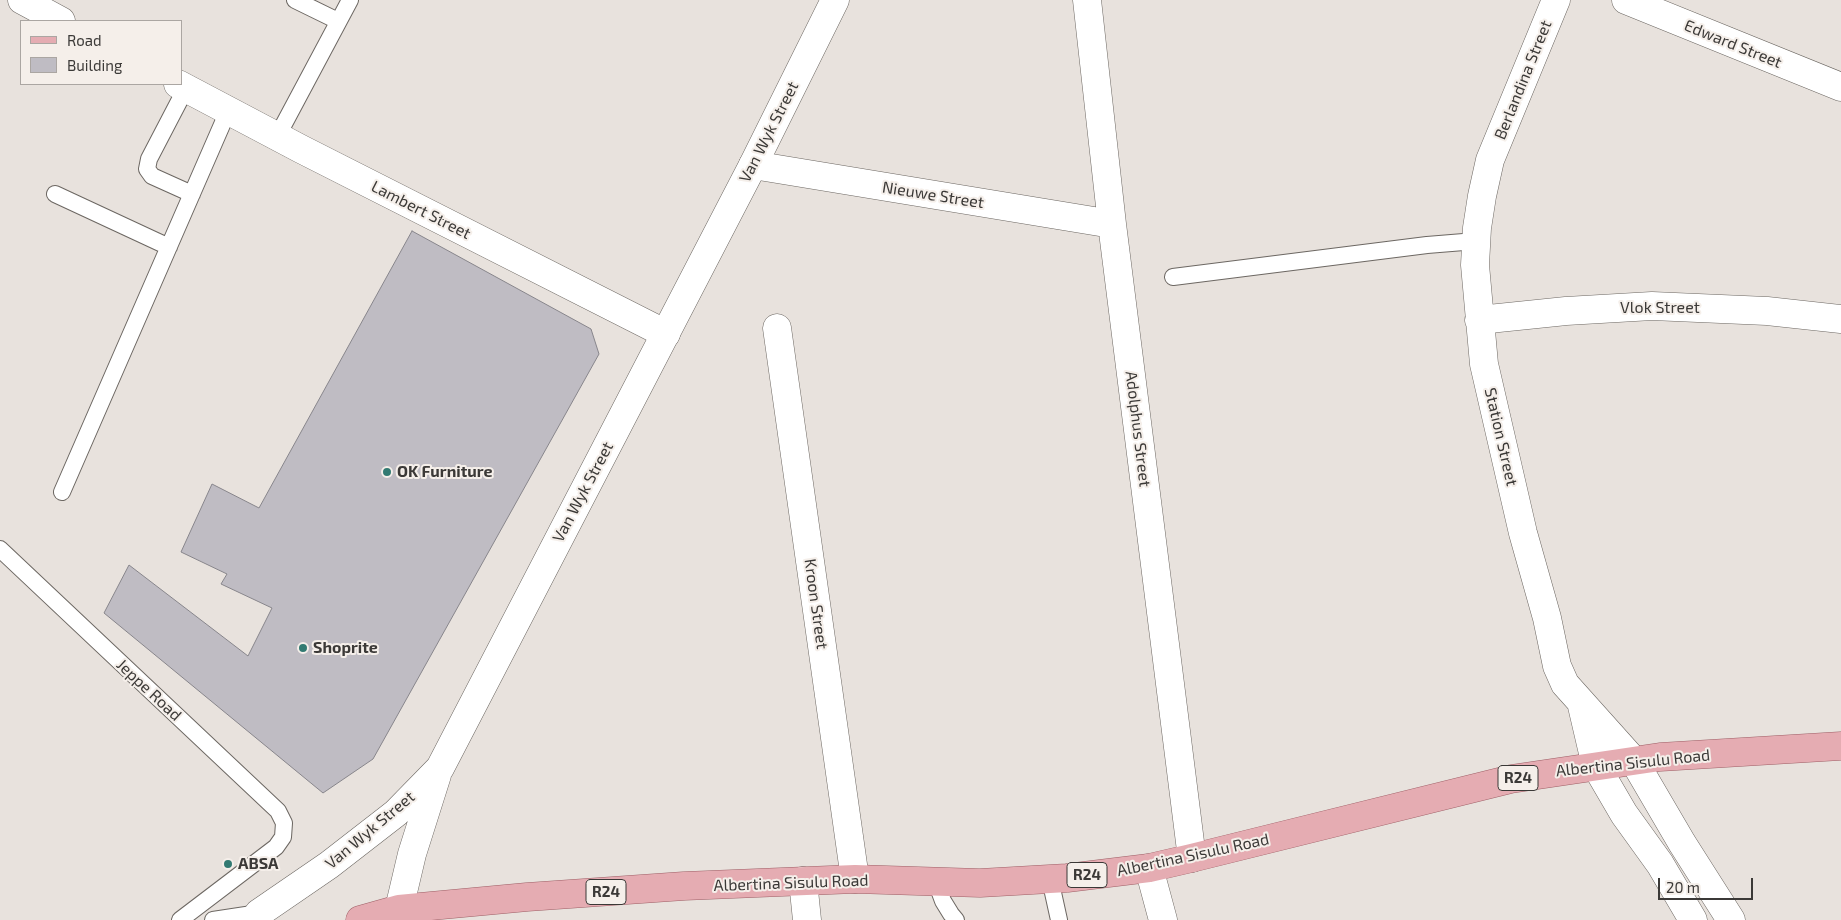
<!DOCTYPE html>
<style>
body{margin:0}
#map{position:relative;width:1841px;height:920px;overflow:hidden;background:#e8e2dd;font-family:"Exo 2",sans-serif}
canvas{display:block}
.legend{position:absolute;left:20px;top:20px;width:162px;height:65px;box-sizing:border-box;background:#f5efea;border:1px solid #aba6a2;margin:0;padding:6px 9px;list-style:none;font-size:15px;color:#3b3937}
.legend li{display:flex;align-items:center;gap:10px;height:25px}
.legend b{width:25px;border:1px solid #aba6a2}
.scale{position:absolute;left:1658px;top:878px;width:95px;height:22px;box-sizing:border-box;border:2px solid #3b3937;border-top:0;padding-left:6px;font-size:15px;line-height:18px;white-space:nowrap;color:#3b3937;-webkit-text-stroke:4px #f5efea;paint-order:stroke}
</style>
<div id="map">
<canvas width="1841" height="920"></canvas>
<ul class="legend">
<li><b style="height:6px;background:#e5acb2"></b>Road</li>
<li><b style="height:14px;background:#bfbcc3"></b>Building</li>
</ul>
<div class="scale">20 m</div>
</div>
<script>
const context = document.querySelector('canvas').getContext('2d');
context.lineJoin = 'round';
function fillPath(path, color) { context.fillStyle = color; context.fill(path, 'evenodd'); }
const toPath = rows => new Path2D(rows.map(r => 'M' + r).join(''));
function trace(path, color, width, dash) { context.strokeStyle = color; context.lineWidth = width; context.lineCap = dash ? 'butt' : 'round'; context.setLineDash(dash || []); context.stroke(path); }
function label(font, color, halo, rows, align = 'center') {
  context.font = font + ' "Exo 2",sans-serif'; context.lineWidth = 4; context.setLineDash([]); context.textBaseline = 'middle'; context.strokeStyle = halo; context.fillStyle = color; for (const [text, x, y, turn = 0] of rows) {
    context.save(); context.translate(x, y); context.rotate((+turn || 0) * Math.PI / 180); context.textAlign = isNaN(turn) ? turn : align; if (halo) context.strokeText(text, 0, 0); context.fillText(text, 0, 0); context.restore();
  }
}
const building = toPath([
 [412,231,591,329,599,354,373,759,323,793,104,613,129,565,248,656,272,608,221,584,227,574,181,552,212,484,259,508,412,231]
]);
fillPath(building, '#bfbcc3');
trace(building, '#87858b', 1);
const lane = toPath([
 [295,0,338,21],
 [186,88,149,159,147,169,152,176,192,194],
 [277,137,350,0],
 [55,194,169,247],
 [1173,277,1427,245,1476,241],
 [62,492,228,111],
 [0,549,278,811,284,823,283,837,276,847,180,920],
 [1050,879,1059,920],
 [936,882,943,901,951,914,956,920],
 [213,920,259,913]
]);
const street = toPath([
 [22,0,61,21],
 [1087,0,1112,224,1192,858],
 [1556,0,1490,160,1482,196,1477,228,1475,265,1484,364,1523,533,1547,618,1557,666,1565,684,1634,761,1682,843,1731,920],
 [1626,0,1841,87],
 [178,84,301,149,666,334],
 [753,165,1112,224],
 [1479,320,1566,311,1652,306,1767,311,1841,319],
 [777,328,855,879],
 [1582,706,1596,766,1624,814,1660,864,1693,920],
 [1149,868,1163,920],
 [803,881,807,920]
]);
const secondary = toPath([
 [399,909,412,854,437,775],
 [254,920,259,913,329,865,396,813,440,768,753,165,835,0]
]);
const primary = toPath([
 [360,920,399,909,527,897,684,886,855,879,980,883,1067,878,1149,868,1192,858,1511,779,1660,757,1841,746]
]);
trace(lane, '#6c6762', 18);
trace(street, '#6c6762', 29);
trace(secondary, '#6c6762', 29);
trace(primary, '#9e5f66', 29);
trace(lane, '#fff', 16);
trace(street, '#fff', 28);
trace(secondary, '#fff', 28);
trace(primary, '#e5acb2', 28);
for (const [x, y, r, color] of [
 [387,472,5,"#327a72"],
 [303,648,5,"#327a72"],
 [228,864,5,"#327a72"]
]) { const dot = new Path2D(); dot.arc(x, y, r, 0, 2 * Math.PI); context.fillStyle = color; context.fill(dot); trace(dot, '#f5efea', 2); }
for (const [x, y, w] of [
 [1518,778,40],
 [1087,875,40],
 [606,892,40]
]) { const box = new Path2D(); box.roundRect(x - w / 2, y - 12.5, w, 25, 4); context.fillStyle = '#f5efea'; context.fill(box); trace(box, '#3b3937', 1); }
label('bold 15px', '#3b3937', null, [
 ["R24",1518,778],
 ["R24",1087,875],
 ["R24",606,892]
]);
label('16px', '#3b3937', '#f5efea', [
 ["Edward Street",1733,44,22],
 ["Berlandina Street",1523,80,-68],
 ["Van Wyk Street",769,132,-63],
 ["Nieuwe Street",933,195,9],
 ["Lambert Street",421,210,27],
 ["Vlok Street",1660,308],
 ["Adolphus Street",1138,429,83],
 ["Station Street",1501,437,77],
 ["Van Wyk Street",583,492,-62],
 ["Kroon Street",816,604,82],
 ["Jeppe Road",149,690,43],
 ["Albertina Sisulu Road",1633,763,-6],
 ["Van Wyk Street",370,830,-40],
 ["Albertina Sisulu Road",1193,855,-12],
 ["Albertina Sisulu Road",791,883,-2]
]);
label('bold 16px', '#3b3937', '#f5efea', [
 ["OK Furniture",397,472],
 ["Shoprite",313,648],
 ["ABSA",238,864]
], 'left');
</script>
